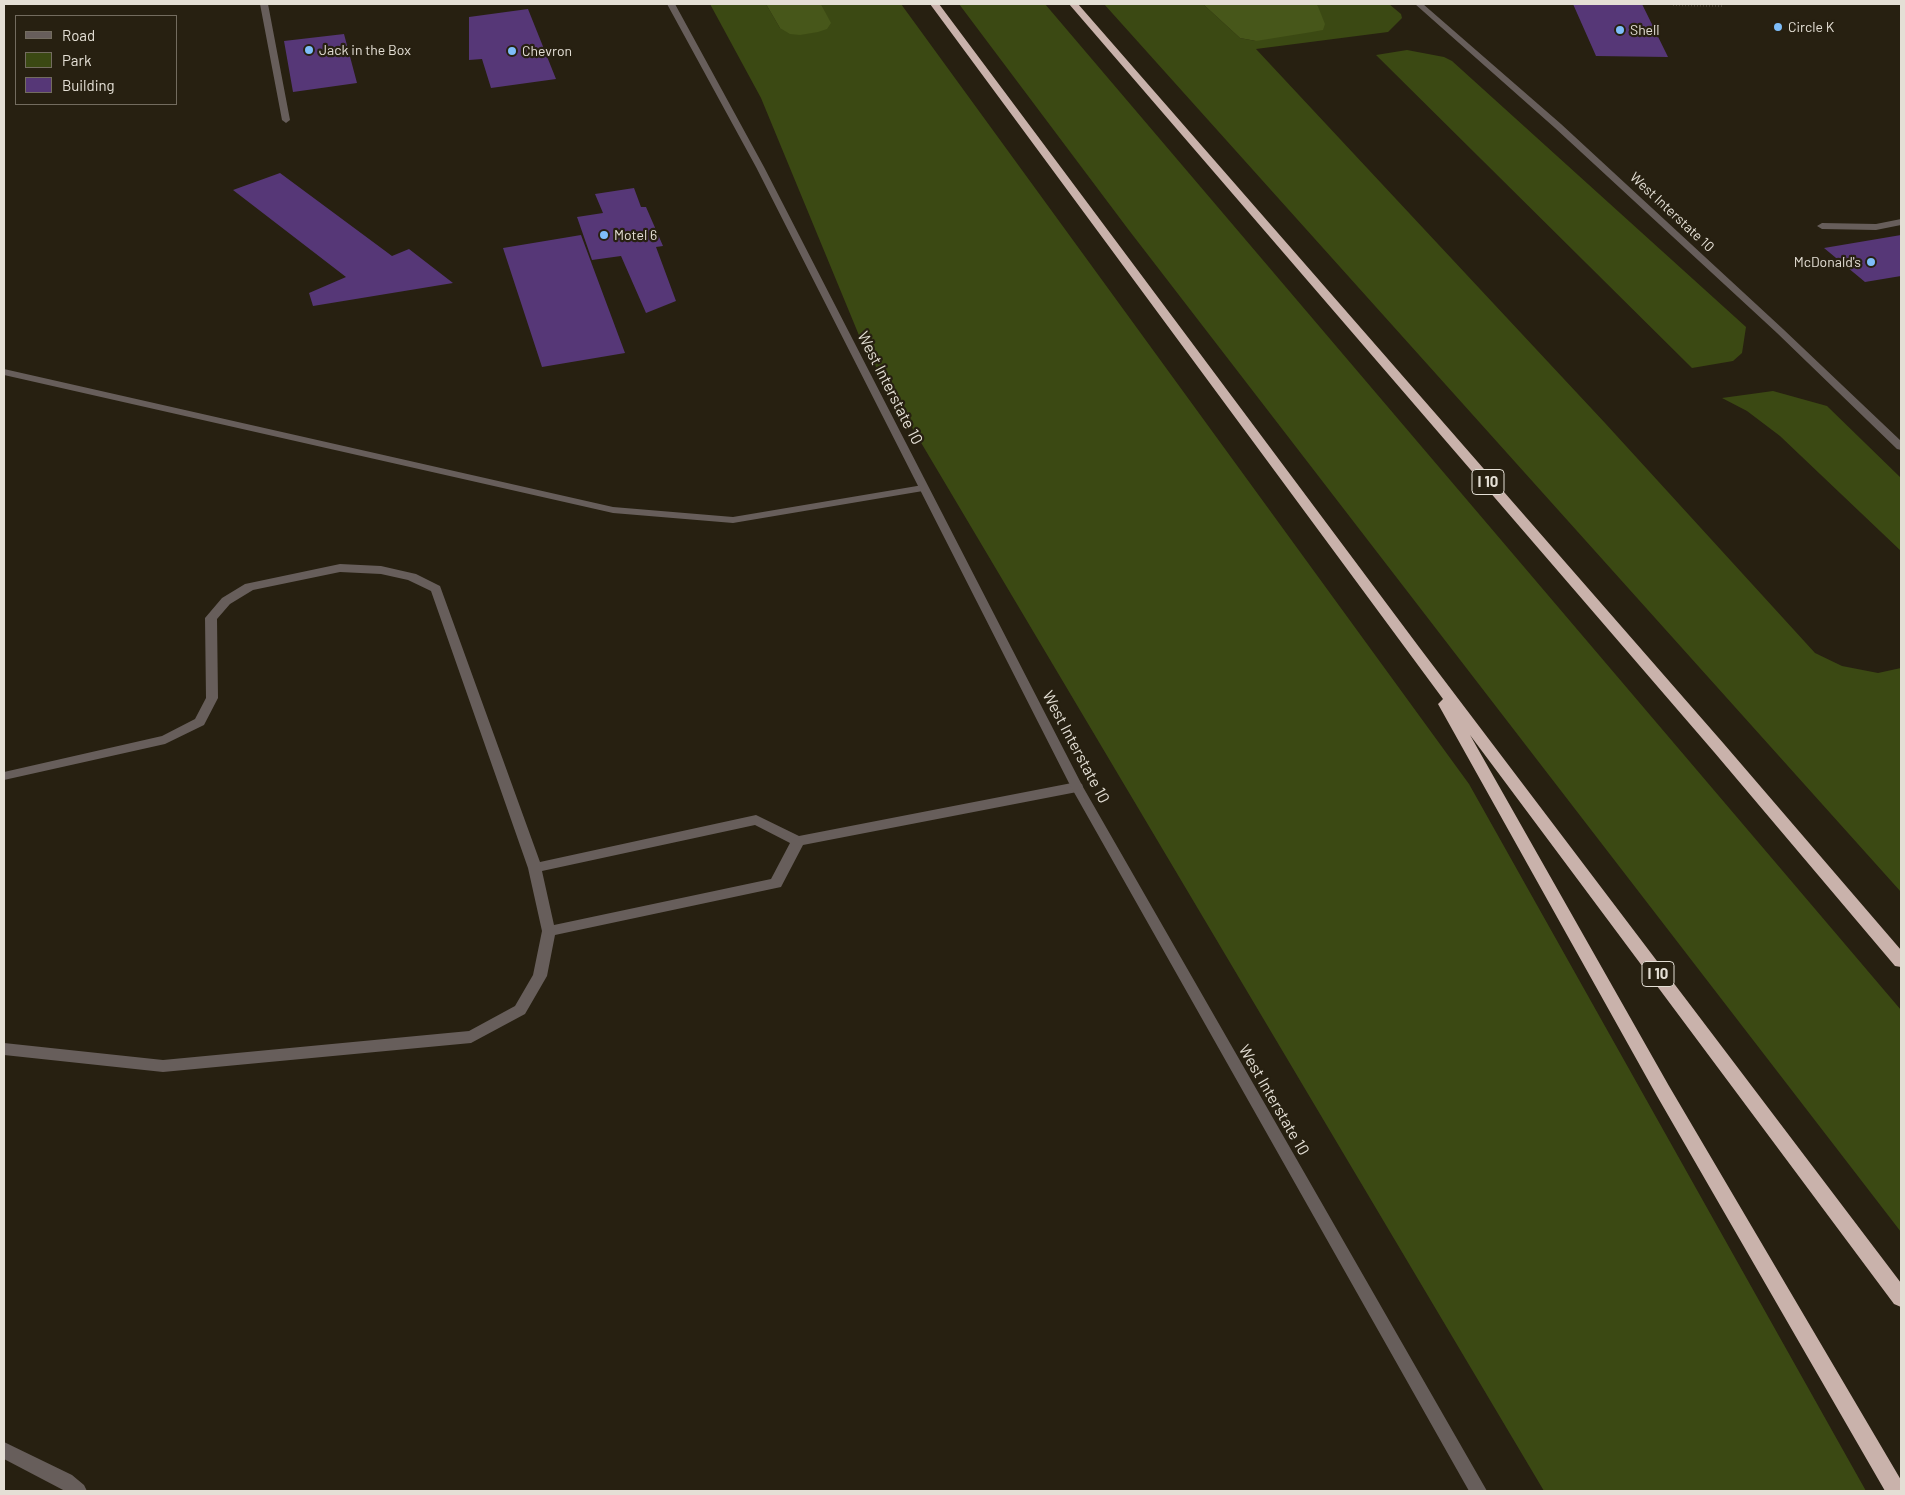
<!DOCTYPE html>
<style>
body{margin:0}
#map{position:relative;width:1905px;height:1495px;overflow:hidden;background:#272011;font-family:Barlow,sans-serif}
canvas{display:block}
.frame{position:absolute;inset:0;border:5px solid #e4dfd5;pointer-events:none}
.legend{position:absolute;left:15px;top:15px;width:162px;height:90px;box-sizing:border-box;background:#272011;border:1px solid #736c5f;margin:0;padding:6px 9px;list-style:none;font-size:15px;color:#e4dfd5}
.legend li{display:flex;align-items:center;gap:10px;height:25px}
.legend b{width:25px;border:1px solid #736c5f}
</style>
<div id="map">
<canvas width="1905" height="1495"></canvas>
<div class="frame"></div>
<ul class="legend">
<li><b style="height:6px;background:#675e5b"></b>Road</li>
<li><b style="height:14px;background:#3b4913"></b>Park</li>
<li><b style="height:14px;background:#563777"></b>Building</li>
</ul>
</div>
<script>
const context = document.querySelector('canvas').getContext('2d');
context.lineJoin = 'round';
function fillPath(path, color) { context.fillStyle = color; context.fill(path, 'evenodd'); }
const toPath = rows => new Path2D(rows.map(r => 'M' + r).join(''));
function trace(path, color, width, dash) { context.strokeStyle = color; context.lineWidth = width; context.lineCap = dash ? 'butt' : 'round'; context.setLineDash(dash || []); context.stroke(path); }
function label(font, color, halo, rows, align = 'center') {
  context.font = font + ' Barlow,sans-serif'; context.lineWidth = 4.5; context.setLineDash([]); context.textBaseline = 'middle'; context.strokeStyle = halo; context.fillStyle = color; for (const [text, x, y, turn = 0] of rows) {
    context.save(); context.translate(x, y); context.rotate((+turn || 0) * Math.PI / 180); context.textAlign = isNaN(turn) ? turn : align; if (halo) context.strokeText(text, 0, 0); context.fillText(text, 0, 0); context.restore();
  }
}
fillPath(toPath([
 [710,4,766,4,780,28,830,23,821,4,901,4,1469,784,1866,1491,1544,1491,863,345,761,98],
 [959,4,1045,4,1901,1010,1901,1232,1128,229],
 [1104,4,1203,4,1240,38,1256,41,1318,5,1317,4,1389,4,1401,14,1402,18,1388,32,1256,49,1605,423,1815,653,1842,666,1878,673,1901,668,1901,892],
 [1407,50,1444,57,1452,61,1746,327,1742,353,1733,361,1692,368,1376,55],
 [1773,391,1827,406,1901,478,1901,551,1780,436,1747,411,1722,398]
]), '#3b4913');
fillPath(toPath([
 [766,4,821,4,831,23,827,29,818,32,800,35,790,34,780,28],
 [1203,4,1317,4,1325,24,1323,30,1312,32,1256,41,1240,38]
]), '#47571a');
fillPath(toPath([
 [1573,4,1642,4,1668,57,1596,56],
 [528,9,556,79,491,88,482,59,469,60,469,17],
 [344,34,357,83,293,92,284,41],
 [280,173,392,256,409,249,453,283,313,306,309,293,346,277,233,190],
 [634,188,641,207,646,207,663,246,656,247,676,301,646,313,621,256,592,260,577,217,603,213,595,194],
 [581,235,625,353,542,367,503,248],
 [1901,235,1901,276,1865,282,1824,248]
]), '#563777');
trace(toPath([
 [1673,5,1724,6]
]), '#645d50', 2, [0.5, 2.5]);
fillPath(toPath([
 [260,4,268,4,290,120,286,123,282,120,260,4],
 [1901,219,1901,225,1876,230,1822,229,1817,226,1822,223,1876,224,1901,219],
 [4,369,613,507,733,517,923,485,928,488,923,491,733,523,613,513,4,375,4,369],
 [340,564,381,566,416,574,440,586,540,862,756,815,799,836,1077,782,1082,784,1083,787,1082,790,1077,792,803,845,781,887,555,935,547,976,525,1014,471,1043,163,1072,4,1055,4,1043,163,1060,469,1031,515,1006,533,975,542,931,528,868,431,591,408,580,381,574,340,572,253,590,230,604,217,619,218,698,204,725,165,744,4,780,4,772,162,736,195,719,206,698,205,618,222,598,245,584,340,564],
 [755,825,790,843,771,879,554,925,542,871,755,825],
 [4,1442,72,1475,84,1485,87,1491,65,1491,4,1459,4,1442]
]), '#675e5b');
fillPath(toPath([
 [667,4,675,4,764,167,1083,787,1487,1491,1469,1491,1071,787,756,167,667,4],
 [1415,4,1423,4,1561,124,1783,329,1901,441,1901,450,1897,449,1777,333,1555,128,1415,4]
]), '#675e5b');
fillPath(toPath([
 [930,4,939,4,1419,647,1901,1283,1901,1307,1894,1304,1470,735,1669,1086,1901,1480,1901,1491,1885,1491,1657,1096,1438,704,1443,699,930,4],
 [1069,4,1078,4,1724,744,1901,950,1901,967,1895,966,1714,752,1069,4]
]), '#c9b2ab');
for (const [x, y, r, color] of [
 [1778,27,5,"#7ebdf9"],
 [1620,30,5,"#7ebdf9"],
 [309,50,5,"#7ebdf9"],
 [512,51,5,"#7ebdf9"],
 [604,235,5,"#7ebdf9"],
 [1871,262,5,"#7ebdf9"]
]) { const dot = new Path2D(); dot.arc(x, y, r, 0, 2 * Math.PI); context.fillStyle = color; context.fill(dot); trace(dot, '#272011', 2); }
label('14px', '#e4dfd5', '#272011', [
 ["Circle K",1788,27],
 ["Shell",1630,30],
 ["Jack in the Box",319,50],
 ["Chevron",522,51],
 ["Motel 6",614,235],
 ["McDonald's",1861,262,"right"]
], 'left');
label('14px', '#e4dfd5', '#272011', [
 ["West Interstate 10",1672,212,43]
]);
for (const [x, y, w] of [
 [1488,482,32],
 [1658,974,32]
]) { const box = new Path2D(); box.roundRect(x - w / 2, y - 12.5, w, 25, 4); context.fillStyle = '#272011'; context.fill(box); trace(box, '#e4dfd5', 1); }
label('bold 15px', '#e4dfd5', null, [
 ["I 10",1488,482],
 ["I 10",1658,974]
]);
label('16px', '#e4dfd5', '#272011', [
 ["West Interstate 10",890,388,63],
 ["West Interstate 10",1076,747,62],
 ["West Interstate 10",1274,1100,60]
]);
</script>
